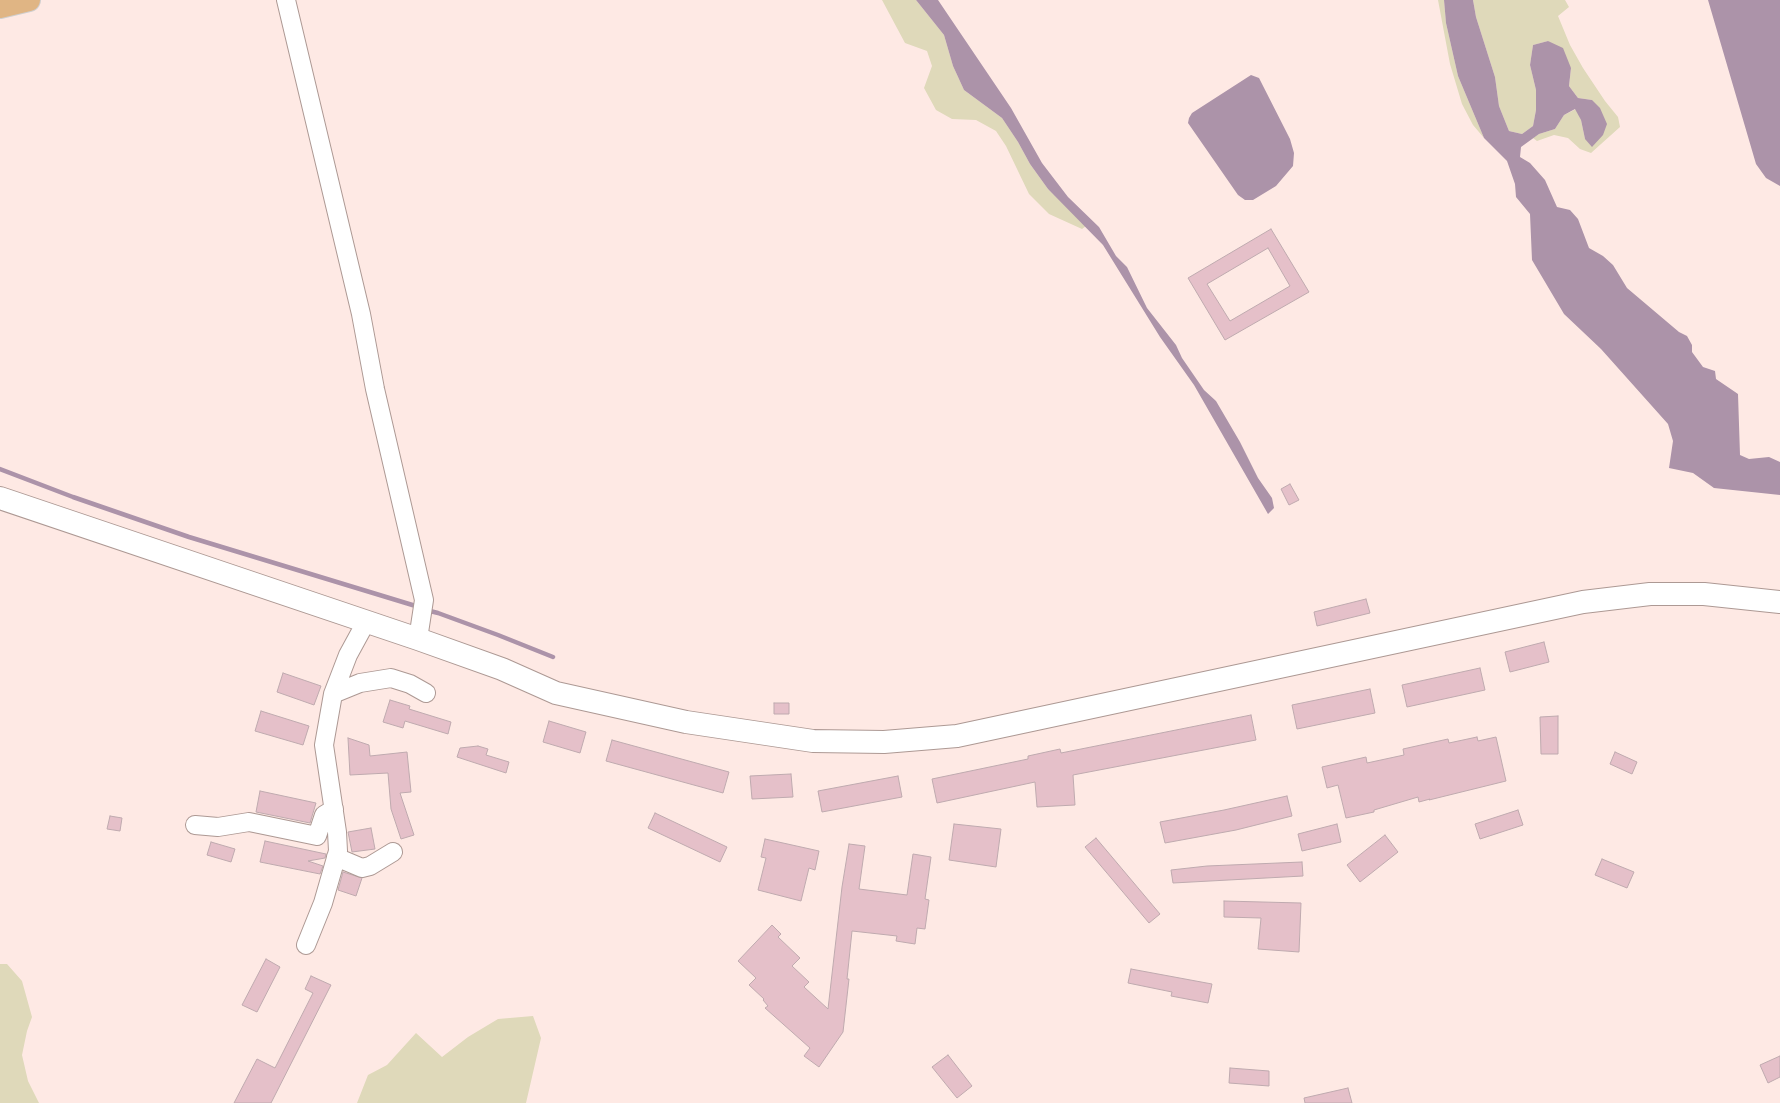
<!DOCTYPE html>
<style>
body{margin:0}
canvas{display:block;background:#fee9e4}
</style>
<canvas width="1780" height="1103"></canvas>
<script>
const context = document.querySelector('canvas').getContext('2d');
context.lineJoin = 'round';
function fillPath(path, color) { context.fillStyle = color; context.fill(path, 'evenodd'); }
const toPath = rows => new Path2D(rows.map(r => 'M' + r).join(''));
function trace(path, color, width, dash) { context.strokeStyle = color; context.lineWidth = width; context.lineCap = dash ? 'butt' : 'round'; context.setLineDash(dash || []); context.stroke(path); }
fillPath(toPath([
 [882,0,916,0,944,35,953,66,964,90,1002,118,1018,142,1030,164,1048,189,1086,226,1082,229,1049,214,1029,194,1006,146,996,131,976,120,952,119,936,110,924,88,932,66,927,51,905,43],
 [1438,0,1444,0,1446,23,1458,76,1484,138,1473,125,1462,104,1450,64],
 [1473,0,1565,0,1569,7,1558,16,1570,45,1583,68,1605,101,1618,117,1620,127,1591,153,1580,149,1568,138,1554,135,1537,141,1533,138,1539,134,1555,129,1564,115,1576,109,1581,120,1585,139,1592,100,1578,98,1569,86,1571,68,1548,41,1533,45,1530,65,1536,90,1536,110,1533,126,1522,134,1509,131,1499,106,1495,77,1476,17],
 [0,964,7,964,22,981,32,1017,27,1031,22,1055,28,1081,39,1103,0,1103],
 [533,1016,541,1038,526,1103,357,1103,368,1075,387,1065,416,1033,442,1057,468,1037,498,1019]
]), '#dfd9ba');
fillPath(toPath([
 [916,0,938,0,1011,108,1042,163,1068,197,1099,227,1116,256,1127,267,1147,308,1176,345,1182,358,1204,390,1216,401,1240,442,1258,478,1272,498,1274,508,1268,514,1194,385,1160,337,1103,245,1048,189,1030,164,1018,142,1002,118,964,90,953,66,944,35],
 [1444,0,1473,0,1476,17,1495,77,1499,106,1509,131,1522,134,1533,126,1536,110,1536,90,1530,65,1533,45,1548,41,1563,48,1571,68,1569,86,1578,98,1592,100,1600,108,1607,124,1603,135,1592,147,1585,139,1581,120,1575,109,1564,115,1555,129,1539,134,1521,147,1520,157,1530,163,1545,180,1557,207,1570,210,1578,219,1589,248,1603,256,1613,265,1627,288,1679,332,1687,336,1692,345,1692,352,1703,367,1715,371,1716,379,1738,394,1740,455,1749,459,1769,457,1780,462,1780,495,1714,488,1693,473,1669,468,1673,441,1668,424,1601,349,1564,314,1532,260,1530,214,1516,197,1515,184,1507,161,1484,138,1458,76,1446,23],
 [1708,0,1780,0,1780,186,1766,178,1756,164],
 [1251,75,1259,78,1290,139,1294,153,1293,166,1276,186,1253,200,1245,200,1238,195,1188,123,1189,118,1192,113]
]), '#ac93a9');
trace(toPath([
 [0,469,73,497,189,537,419,607],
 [426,610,438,613,498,635,553,657]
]), '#ac93a9', 4.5);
const building = toPath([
 [1271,229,1309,292,1225,340,1188,278,1271,229],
 [1268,248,1290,286,1230,321,1207,284,1268,248],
 [1290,484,1299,500,1289,505,1281,489,1290,484],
 [1366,599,1370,613,1317,626,1314,612,1366,599],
 [1544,642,1549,662,1510,672,1505,652,1544,642],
 [1480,668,1485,690,1407,707,1402,685,1480,668],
 [283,673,321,686,314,705,277,692,283,673],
 [1370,689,1375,713,1297,729,1292,705,1370,689],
 [390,700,410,706,409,709,451,722,448,734,405,721,403,728,383,722,390,700],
 [774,703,789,703,789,714,774,714,774,703],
 [261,711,309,726,303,745,255,731,261,711],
 [1251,715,1256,740,1073,775,1075,805,1037,807,1035,782,937,803,932,779,1028,759,1028,756,1060,749,1061,753,1251,715],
 [1558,716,1558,754,1541,754,1540,717,1558,716],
 [549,721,586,732,580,753,543,742,549,721],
 [1477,737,1478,741,1496,737,1506,781,1429,800,1430,799,1419,802,1418,797,1374,810,1374,812,1346,818,1338,785,1327,788,1322,767,1366,757,1367,763,1404,755,1403,749,1448,739,1449,743,1477,737],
 [348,738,369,745,370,756,407,752,411,792,400,793,414,835,401,839,391,809,388,773,350,775,348,738],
 [612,740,729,772,723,793,606,761,612,740],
 [478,746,488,749,486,755,509,762,506,773,457,757,460,748,478,746],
 [1615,752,1637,762,1632,774,1610,764,1615,752],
 [791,774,793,797,752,799,750,776,791,774],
 [898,776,902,797,822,812,818,791,898,776],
 [260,791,316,803,310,823,256,812,260,791],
 [1287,796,1292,816,1236,830,1165,843,1160,822,1224,810,1287,796],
 [1518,810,1523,825,1480,839,1475,824,1518,810],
 [655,813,727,847,720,862,648,828,655,813],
 [110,816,122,818,120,831,107,829,110,816],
 [954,824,1001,829,996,867,949,860,954,824],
 [1337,824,1341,842,1302,851,1298,834,1337,824],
 [371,828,375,849,352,852,348,832,371,828],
 [1385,835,1398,852,1360,882,1347,865,1385,835],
 [1096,838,1160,914,1149,923,1085,847,1096,838],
 [765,839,819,851,815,870,809,868,801,901,758,890,766,858,761,857,765,839],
 [265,841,326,854,325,858,308,861,323,866,320,874,260,862,265,841],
 [211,842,235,849,231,862,207,855,211,842],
 [849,844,865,846,859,889,907,895,913,854,931,857,925,899,929,900,925,929,917,928,915,944,896,941,897,936,852,931,847,979,849,979,843,1032,819,1067,804,1056,810,1048,765,1008,768,1006,763,1000,764,999,749,985,756,978,738,961,772,925,781,934,778,937,800,958,792,966,809,982,804,987,828,1009,842,887,849,844],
 [1602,859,1634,872,1627,888,1595,875,1602,859],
 [1302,862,1303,876,1173,883,1171,870,1207,866,1302,862],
 [343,872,362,878,356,896,338,890,343,872],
 [1224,901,1301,903,1299,952,1258,949,1261,918,1224,917,1224,901],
 [266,959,280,967,257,1012,242,1005,266,959],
 [1131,969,1212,984,1208,1003,1171,996,1172,992,1128,983,1131,969],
 [311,976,331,985,271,1103,234,1103,257,1059,275,1068,313,993,305,989,311,976],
 [948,1055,972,1086,957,1098,932,1067,948,1055],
 [1780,1056,1780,1077,1768,1083,1760,1065,1780,1056],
 [1230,1068,1269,1071,1269,1086,1229,1083,1230,1068],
 [1348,1088,1352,1103,1305,1103,1304,1098,1348,1088]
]);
fillPath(building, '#e5c0c9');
trace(building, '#bfaaaf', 1);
const street = toPath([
 [286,0,361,314,375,389,424,600,418,639],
 [333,694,360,683,391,678,410,684,426,693],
 [195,825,218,827,249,822,317,836,324,815,334,809],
 [336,857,362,868,370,866,393,852],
 [306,945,323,903,338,851,337,832,324,745,333,694,348,655,366,622]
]);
const secondary = toPath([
 [0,498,418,639,502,669,556,693,686,722,813,741,884,742,957,736,1583,602,1650,594,1704,594,1780,602]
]);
const primary = toPath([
 [0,7,29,0]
]);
trace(street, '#ad9994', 20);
trace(secondary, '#ad9994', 24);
trace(primary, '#d0cfcf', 24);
trace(street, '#fff', 18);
trace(secondary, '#fff', 22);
trace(primary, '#e0b584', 22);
</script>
